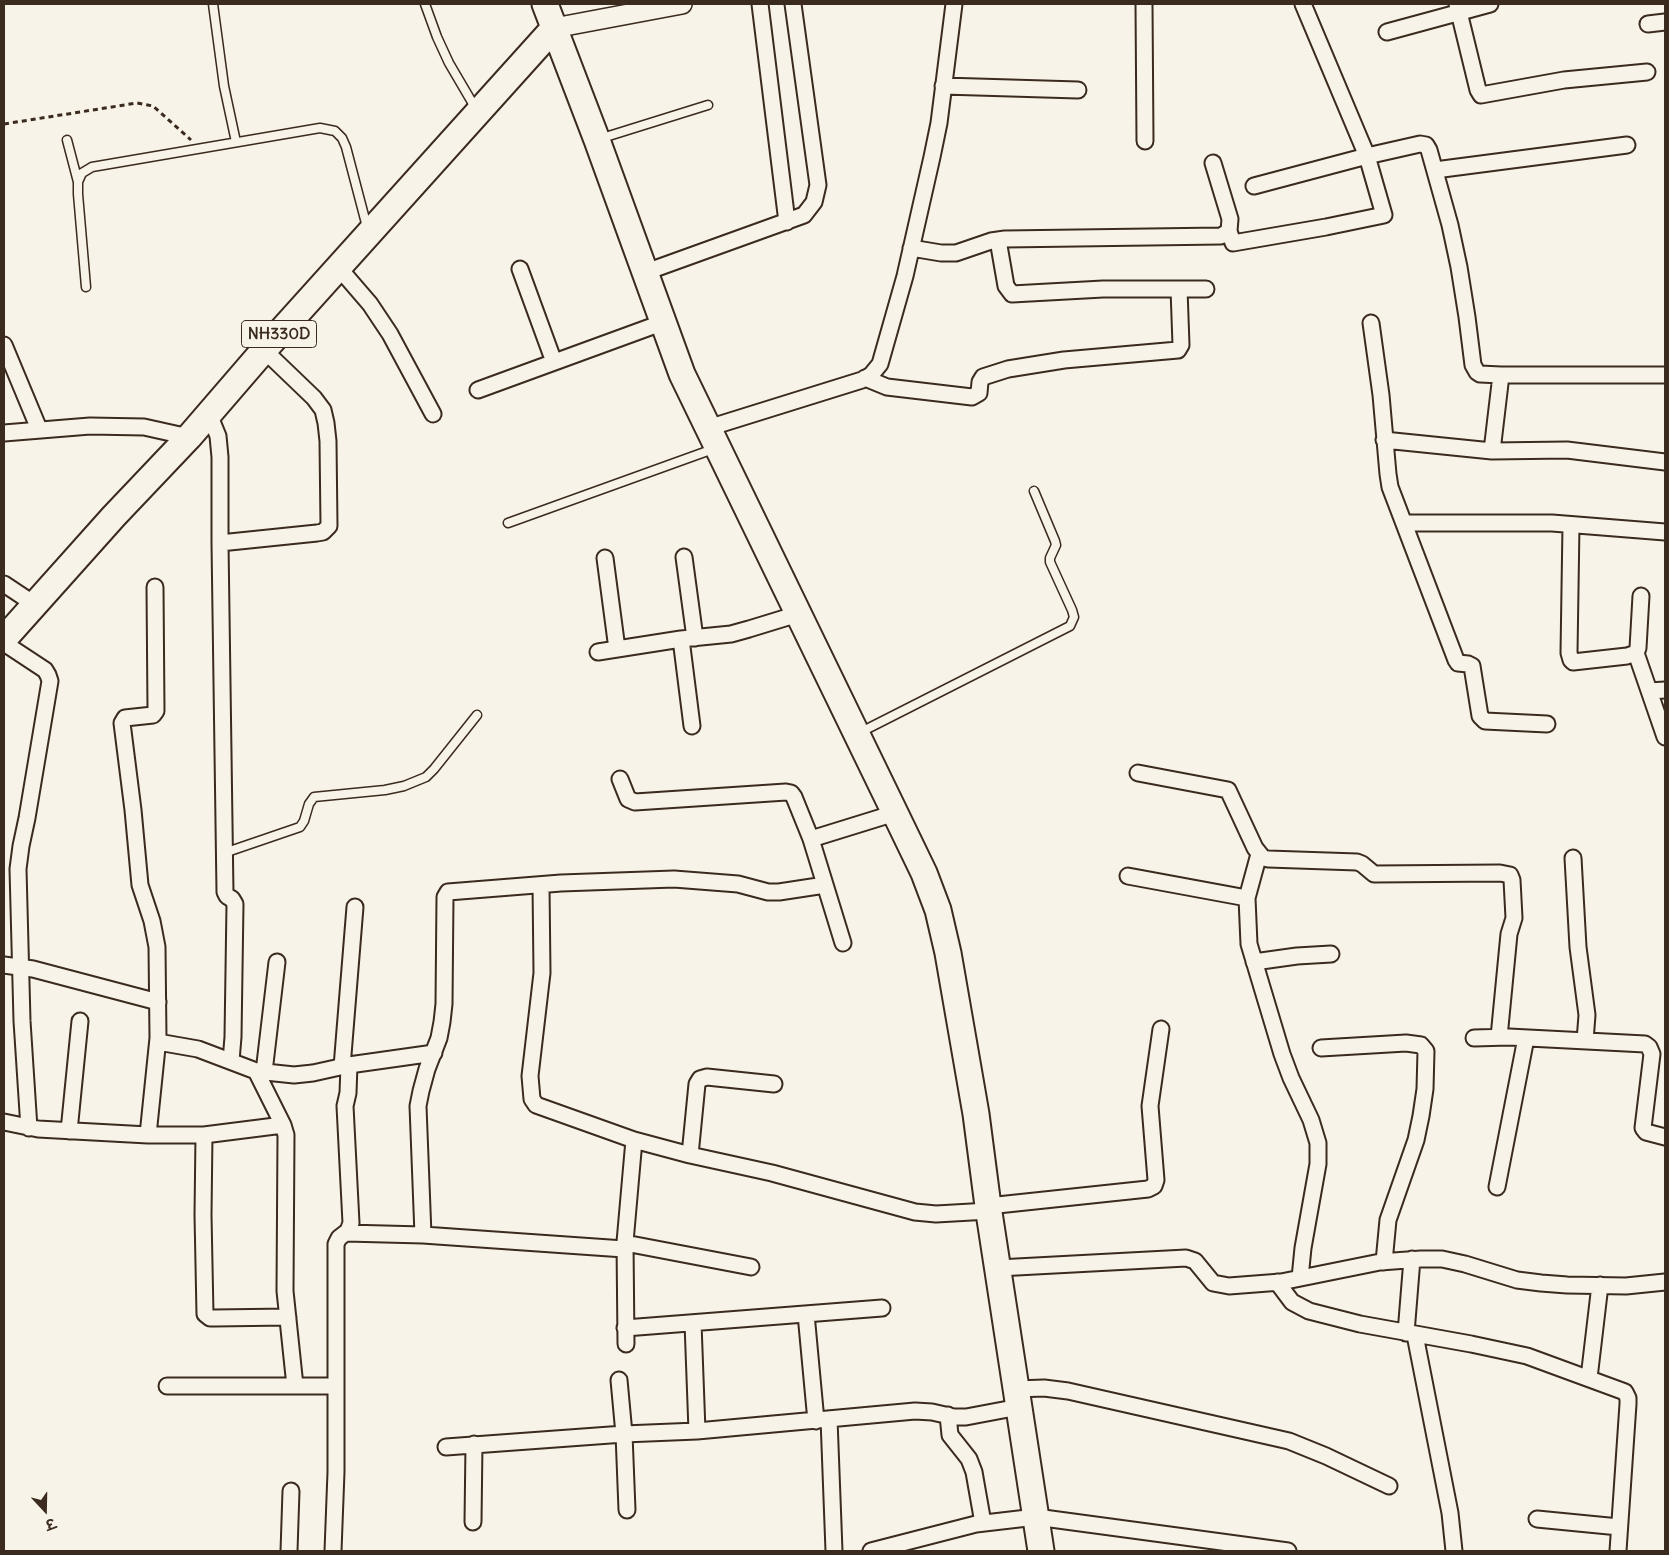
<!DOCTYPE html>
<meta charset="utf-8">
<style>
body{margin:0}
#map{position:relative;width:1669px;height:1555px;overflow:hidden;background:#f7f3e8;font-family:Delius,"Playpen Sans Deva",sans-serif}
canvas{display:block}
.frame{position:absolute;inset:0;border:5px solid #3b2a1e;pointer-events:none}
.north{position:absolute;left:20px;top:1485px;width:50px;height:50px;-webkit-text-stroke:4px #f7f3e8;paint-order:stroke;rotate:159deg;font-size:14px;font-weight:700;line-height:20px;text-align:center;color:#3b2a1e}
.north::after{content:'';display:block;margin:auto;width:18px;height:22px;background:#3b2a1e;clip-path:polygon(50% 0,100% 100%,50% 72%,0 100%)}
</style>
<div id="map">
<canvas width="1669" height="1555"></canvas>
<div class="frame"></div>
<div class="north">उ</div>
</div>
<script>
const context = document.querySelector('canvas').getContext('2d');
context.lineJoin = 'round';
const toPath = rows => new Path2D(rows.map(r => 'M' + r).join(''));
function trace(path, color, width, dash) { context.strokeStyle = color; context.lineWidth = width; context.lineCap = dash ? 'butt' : 'round'; context.setLineDash(dash || []); context.stroke(path); }
function label(font, color, halo, rows, align = 'center') {
  context.font = font + ' Delius,sans-serif'; context.lineWidth = 4; context.setLineDash([]); context.textBaseline = 'middle'; context.strokeStyle = halo; context.fillStyle = color; for (const [text, x, y, turn = 0] of rows) {
    context.save(); context.translate(x, y); context.rotate((+turn || 0) * Math.PI / 180); context.textAlign = isNaN(turn) ? turn : align; if (halo) context.strokeText(text, 0, 0); context.fillText(text, 0, 0); context.restore();
  }
}
const service = toPath([
 [213,4,224,86,236,142],
 [425,4,437,37,449,63,476,109],
 [599,139,708,105],
 [67,140,78,182],
 [86,287,78,194,78,182,82,173,92,167,320,128,335,131,342,138,346,147,367,227],
 [508,523,716,448],
 [859,733,1070,626,1074,617,1072,610,1050,562,1050,558,1056,545,1055,541,1034,491],
 [224,853,300,827,304,821,309,804,314,797,385,790,404,786,426,777,434,769,477,715]
]);
const minor = toPath([
 [760,4,787,222],
 [1144,4,1145,141],
 [1457,4,1478,90,1481,95,1564,80,1647,72],
 [1648,24,1665,22],
 [1387,32,1490,4],
 [943,86,1078,90],
 [1435,170,1627,145],
 [1254,186,1367,156,1420,144,1426,145,1429,150,1450,225,1459,267,1467,317,1473,365,1477,372,1480,374,1501,375,1665,375],
 [1229,231,1233,243,1326,227,1384,215,1367,156,1303,4],
 [998,240,1006,286,1012,294,1103,289,1206,289],
 [911,248,941,253,956,253,991,241,1005,239,1221,236,1229,231,1230,219,1213,163],
 [339,268,370,304,390,334,433,414],
 [520,269,554,362],
 [646,272,804,215,814,202,818,185,793,4],
 [1371,323,1381,395,1388,474,1390,487,1456,660,1458,663,1468,664,1472,666,1480,716,1485,721,1547,724],
 [4,345,39,429],
 [865,378,887,387,972,397,979,393,980,382,983,377,1008,369,1064,360,1178,350,1181,345,1179,289],
 [478,390,664,322],
 [209,414,218,436,220,457,220,543,225,892,227,896,232,899,235,904,233,1037,231,1061],
 [708,428,862,380,871,375,880,364,905,276,932,157,939,123,954,4],
 [4,433,90,426,144,427,189,437],
 [1384,440,1492,451,1567,450,1665,462],
 [1492,451,1501,375],
 [1404,523,1552,523,1665,532],
 [1571,525,1569,653,1571,660,1573,662,1627,656,1636,653,1638,648,1641,596],
 [220,543,317,533,323,532,329,526,328,441,326,423,323,410,314,398,264,350],
 [684,557,695,638],
 [605,558,617,649],
 [4,584,34,604],
 [681,639,692,726],
 [4,643,45,670,48,675,50,681,27,818,21,846,18,869,22,1021,29,1128],
 [598,652,681,639,731,634,749,629,798,614],
 [1636,653,1665,737],
 [1649,691,1665,690],
 [1138,773,1228,790,1255,848,1263,858,1268,859,1357,862,1362,864,1374,874,1500,873,1510,875,1512,880,1514,918,1509,934,1499,1037],
 [620,779,628,799,635,802,786,792,791,793,794,797,811,839,843,943],
 [811,839,895,813],
 [1259,854,1247,898,1249,944,1282,1054,1291,1078,1311,1120,1318,1143,1318,1164,1303,1248,1300,1278],
 [1573,858,1578,947,1587,1015,1585,1041],
 [1128,876,1247,898],
 [541,885,542,973,530,1076,532,1099,536,1105,634,1140,690,1155,772,1173,915,1212,936,1214,989,1211],
 [1254,962,1297,956,1331,954],
 [4,965,33,969,158,1002],
 [1474,1038,1509,1037,1645,1044,1649,1047,1652,1054,1643,1128,1646,1132,1665,1137],
 [158,1042,198,1049,256,1071,294,1075,313,1073,349,1065,434,1053],
 [1321,1048,1406,1043,1421,1045,1426,1051,1425,1089,1421,1116,1416,1140,1388,1220,1384,1262],
 [342,1067,355,907],
 [256,1071,283,1125,286,1135,285,1291,295,1386],
 [264,1072,277,962],
 [4,1122,38,1129,148,1135,204,1135,283,1125],
 [69,1131,80,1021],
 [148,1135,158,1038,157,947,152,921,140,885,133,810,122,723,125,718,153,715,156,711,155,587],
 [204,1135,203,1215,205,1314,210,1318,214,1318,288,1317],
 [690,1155,697,1084,700,1079,707,1077,774,1084],
 [1497,1187,1526,1038],
 [988,1206,1148,1189,1154,1186,1156,1180,1150,1106,1161,1029],
 [346,1233,423,1235,624,1249],
 [423,1235,418,1106,421,1091,427,1069,439,1038,442,1022,444,1004,445,897,448,892,561,883,674,879,738,884,768,892,779,892,825,885],
 [625,1243,751,1267],
 [998,1268,1186,1258,1195,1261,1213,1283,1229,1286,1281,1282,1380,1262,1421,1259,1442,1259,1465,1264,1517,1280,1541,1283,1567,1285,1626,1286,1665,1282],
 [1277,1282,1292,1302,1309,1311,1360,1324,1471,1344,1527,1356,1625,1392,1628,1398,1628,1404,1618,1551],
 [806,1314,816,1421],
 [693,1323,697,1431],
 [625,1328,882,1308],
 [1406,1333,1412,1259],
 [1415,1335,1450,1513,1454,1551],
 [626,1344,625,1242,634,1140],
 [1589,1378,1600,1285],
 [619,1380,624,1434,627,1510],
 [167,1386,336,1386],
 [1016,1389,1044,1388,1068,1391,1289,1441,1326,1456,1389,1486],
 [948,1415,950,1435,969,1459,974,1472,983,1523],
 [829,1419,834,1551],
 [446,1447,624,1434,697,1431,915,1411,932,1412,954,1417,966,1417,1019,1407],
 [1537,1519,1619,1527],
 [473,1522,474,1444],
 [289,1551,291,1491],
 [333,1551,336,1472,336,1244,339,1238,348,1231,351,1223,345,1106,348,1093,349,1065],
 [871,1551,976,1524,1036,1517,1288,1551]
]);
const tertiary = toPath([
 [554,28,682,4]
]);
const trunk = toPath([
 [545,4,597,140,682,374,895,813,924,873,938,910,948,953,976,1114,988,1206,1041,1551],
 [4,639,114,516,189,437,264,350,554,28]
]);
trace(service, '#3b2a1e', 11);
trace(minor, '#3b2a1e', 19);
trace(tertiary, '#3b2a1e', 22);
trace(trunk, '#3b2a1e', 29);
trace(toPath([
 [4,124,137,103,153,106,191,140]
]), '#3b2a1e', 3, [5, 4]);
trace(service, '#f7f3e8', 8);
trace(minor, '#f7f3e8', 15);
trace(tertiary, '#f7f3e8', 19);
trace(trunk, '#f7f3e8', 25);
for (const [x, y, w] of [
 [279,334,75]
]) { const box = new Path2D(); box.roundRect(x - w / 2, y - 13.5, w, 27, 4); context.fillStyle = '#f7f3e8'; context.fill(box); trace(box, '#3b2a1e', 1); }
label('bold 16px', '#3b2a1e', null, [
 ["NH330D",279,334]
]);
</script>
